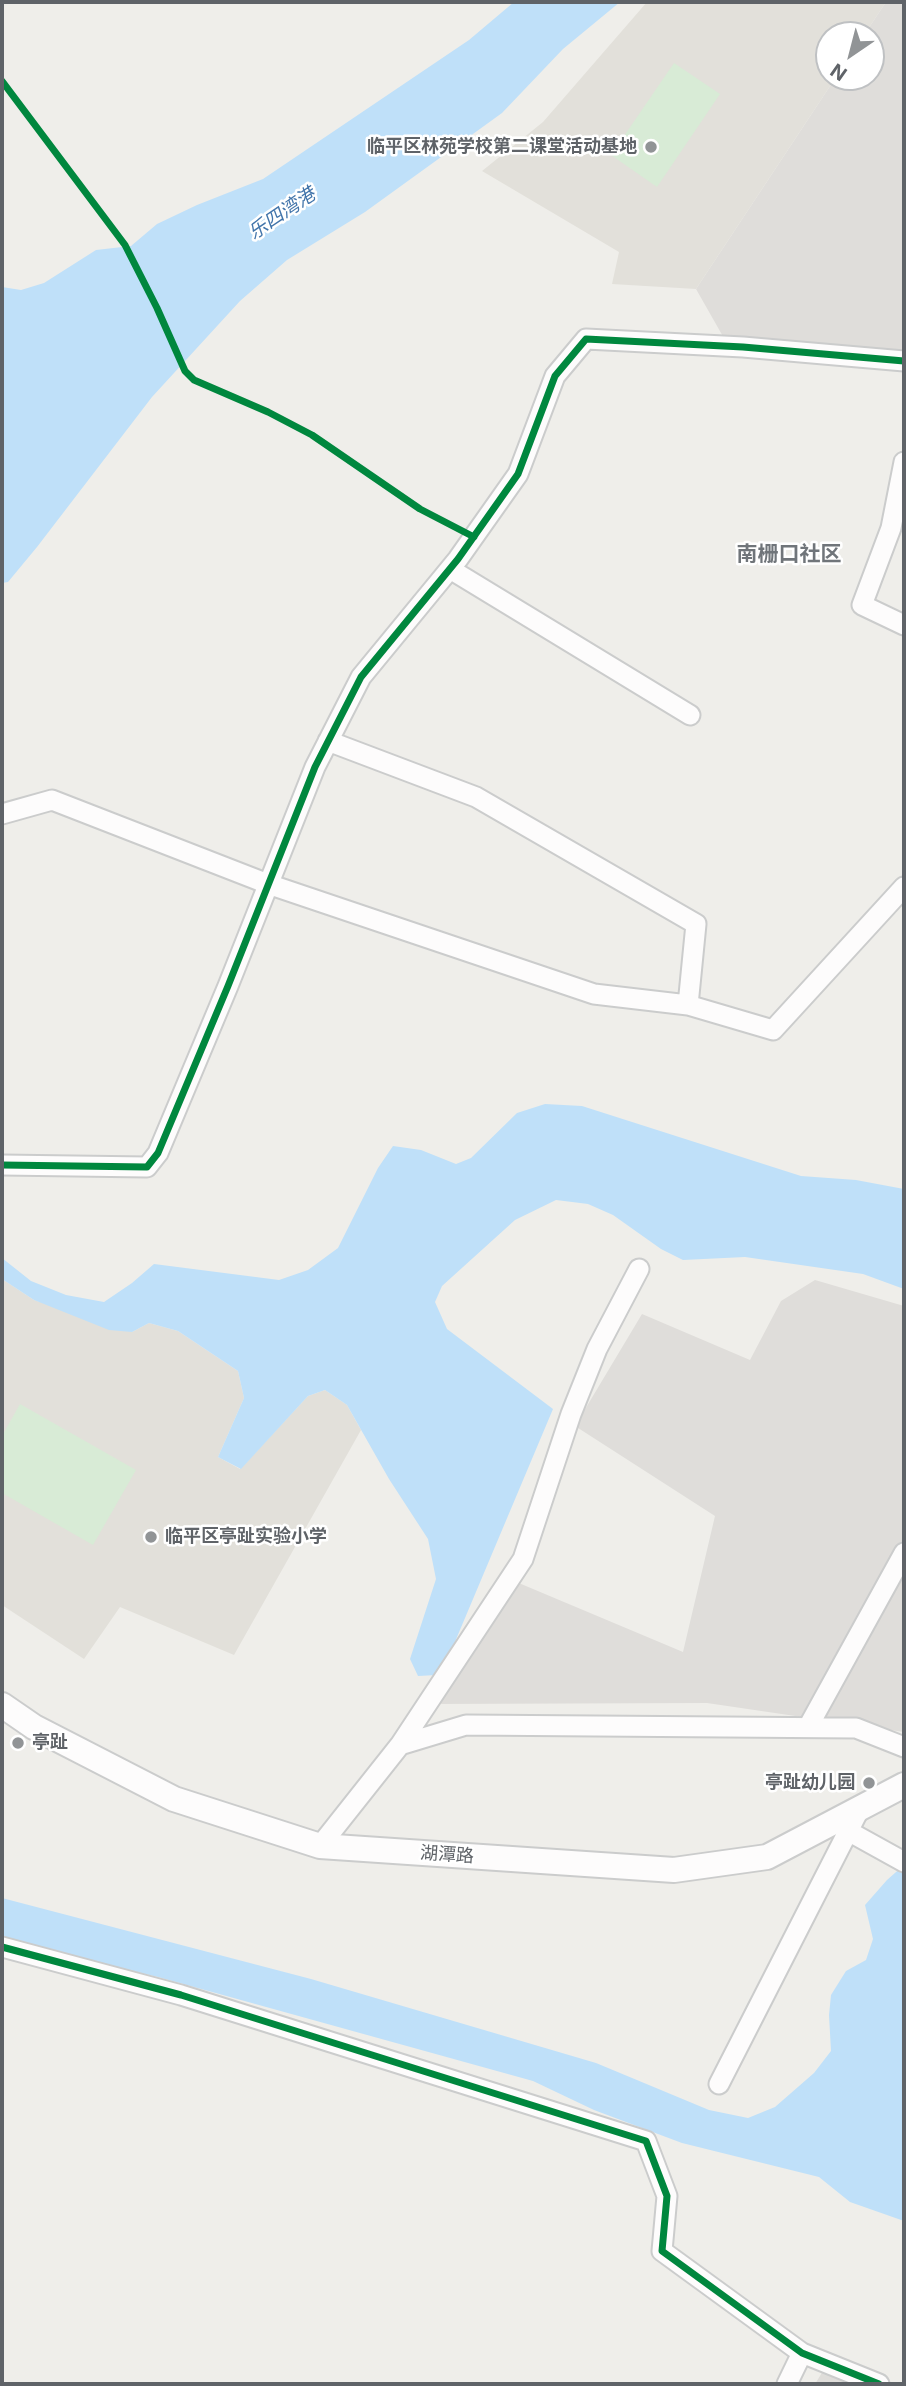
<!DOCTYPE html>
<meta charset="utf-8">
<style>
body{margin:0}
#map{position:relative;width:906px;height:2386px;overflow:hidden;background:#efeeea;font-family:Inter,sans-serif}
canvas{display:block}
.frame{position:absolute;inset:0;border:4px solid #5f6368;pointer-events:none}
.north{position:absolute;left:815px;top:21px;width:70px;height:70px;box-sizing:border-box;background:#fff;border:2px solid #bfc1c3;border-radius:50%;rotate:215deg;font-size:19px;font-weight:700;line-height:28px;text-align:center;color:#5f6368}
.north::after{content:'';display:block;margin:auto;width:24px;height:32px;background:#919496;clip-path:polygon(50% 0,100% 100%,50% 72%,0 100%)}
</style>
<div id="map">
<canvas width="906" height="2386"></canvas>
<div class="frame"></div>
<div class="north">N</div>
</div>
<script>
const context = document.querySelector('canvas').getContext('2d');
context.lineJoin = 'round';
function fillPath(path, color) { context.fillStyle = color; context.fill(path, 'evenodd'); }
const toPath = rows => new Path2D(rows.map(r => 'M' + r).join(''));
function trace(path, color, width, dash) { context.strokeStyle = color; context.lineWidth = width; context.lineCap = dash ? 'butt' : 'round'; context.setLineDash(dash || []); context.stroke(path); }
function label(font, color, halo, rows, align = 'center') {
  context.font = font + ' Inter,"Noto Sans SC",sans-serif'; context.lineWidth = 5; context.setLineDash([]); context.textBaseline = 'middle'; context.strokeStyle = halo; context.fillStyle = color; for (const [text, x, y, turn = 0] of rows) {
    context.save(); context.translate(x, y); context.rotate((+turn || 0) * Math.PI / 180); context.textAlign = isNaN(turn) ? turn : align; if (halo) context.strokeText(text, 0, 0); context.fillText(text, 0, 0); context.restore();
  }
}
fillPath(toPath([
 [886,2,904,2,904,356,729,347,696,289,836,77,871,77,871,35,864,35],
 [815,1280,904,1306,904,1732,707,1703,428,1704,514,1581,683,1652,715,1516,575,1426,642,1314,750,1360,781,1301],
 [828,2363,890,2384,815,2384]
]), '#dfddda');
fillPath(toPath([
 [647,2,886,2,864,35,829,35,829,77,836,77,696,289,612,284,619,252,482,171,543,122],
 [2,1279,34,1300,132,1332,149,1323,178,1331,238,1371,244,1398,218,1457,240,1469,308,1396,325,1390,347,1405,361,1430,234,1655,120,1607,84,1659,2,1605]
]), '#e2e0da');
fillPath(toPath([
 [674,63,720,94,657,187,611,155],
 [20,1404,136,1470,93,1545,2,1493,2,1436]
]), '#d8ebd6');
fillPath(toPath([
 [514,2,620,2,563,49,502,113,365,212,287,260,240,301,152,397,37,547,8,582,2,583,2,287,21,290,44,283,96,250,131,246,157,224,197,205,263,179,469,40],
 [545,1104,582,1106,801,1176,856,1180,904,1189,904,1289,863,1274,745,1257,683,1260,661,1249,613,1215,588,1204,556,1200,515,1220,442,1286,435,1302,447,1329,553,1409,449,1656,437,1675,418,1676,410,1659,436,1579,428,1539,389,1479,347,1405,325,1390,308,1396,241,1469,218,1457,244,1398,238,1371,178,1331,149,1323,132,1332,109,1330,34,1300,2,1279,2,1258,31,1281,66,1295,104,1302,132,1283,154,1264,279,1280,308,1270,338,1248,378,1168,393,1146,421,1150,456,1164,471,1158,517,1113],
 [904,1865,904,2221,850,2202,819,2177,682,2143,594,2110,533,2081,158,1977,2,1940,2,1898,311,1979,596,2063,709,2110,748,2118,775,2107,814,2073,831,2051,829,2015,831,1995,846,1971,866,1960,873,1939,865,1905,887,1880]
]), '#bfe0f9');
const minor = toPath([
 [904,462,891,528,862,605,904,625],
 [450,569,690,715],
 [328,741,476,797,696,924,688,1005,773,1030,904,887],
 [2,814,52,800,268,884,594,994,688,1005],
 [2,1165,147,1167,158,1153,228,986,315,767,361,677,458,559,518,474,555,376,586,339,743,347,904,361],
 [808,1727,904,1553],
 [400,1745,523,1559,571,1414,597,1349,639,1269],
 [848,1831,904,1862],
 [320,1846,400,1745,466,1725,856,1728,904,1747],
 [2,1947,181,1995,646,2141,667,2196,662,2251,802,2353,879,2384],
 [719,2084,859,1810],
 [787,2384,802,2353]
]);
const tertiary = toPath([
 [2,1705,34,1727,174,1799,320,1846,674,1870,767,1857,904,1785]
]);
trace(minor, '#cbcccc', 23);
trace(tertiary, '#cbcccc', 28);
trace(minor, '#fdfcfc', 19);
trace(tertiary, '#fdfcfc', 24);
trace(toPath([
 [2,81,125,245,157,308,185,371,194,380,268,412,312,435,420,509,474,537],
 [2,1165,147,1167,158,1153,228,986,315,767,361,677,458,559,518,474,555,376,586,339,743,347,904,361],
 [2,1947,181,1995,646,2141,667,2196,662,2251,802,2353,879,2384]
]), '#00873e', 7);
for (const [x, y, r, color] of [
 [651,147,7,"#919496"],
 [151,1537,7,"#919496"],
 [18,1743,7,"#919496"],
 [869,1783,7,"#919496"]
]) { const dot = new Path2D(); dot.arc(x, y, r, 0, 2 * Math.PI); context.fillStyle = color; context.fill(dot); trace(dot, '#fff', 2.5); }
label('bold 18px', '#5f6368', '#fff', [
 ["临平区林苑学校第二课堂活动基地",637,147],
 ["临平区亭趾实验小学",165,1537,"left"],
 ["亭趾",32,1743,"left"],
 ["亭趾幼儿园",855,1783]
], 'right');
label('18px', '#5f6368', '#fff', [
 ["湖潭路",447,1855,4]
]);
label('italic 19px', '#4174aa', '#fff', [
 ["乐四湾港",282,214,-34]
]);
label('bold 21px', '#70757a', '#fff', [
 ["南栅口社区",789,555]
]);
</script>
